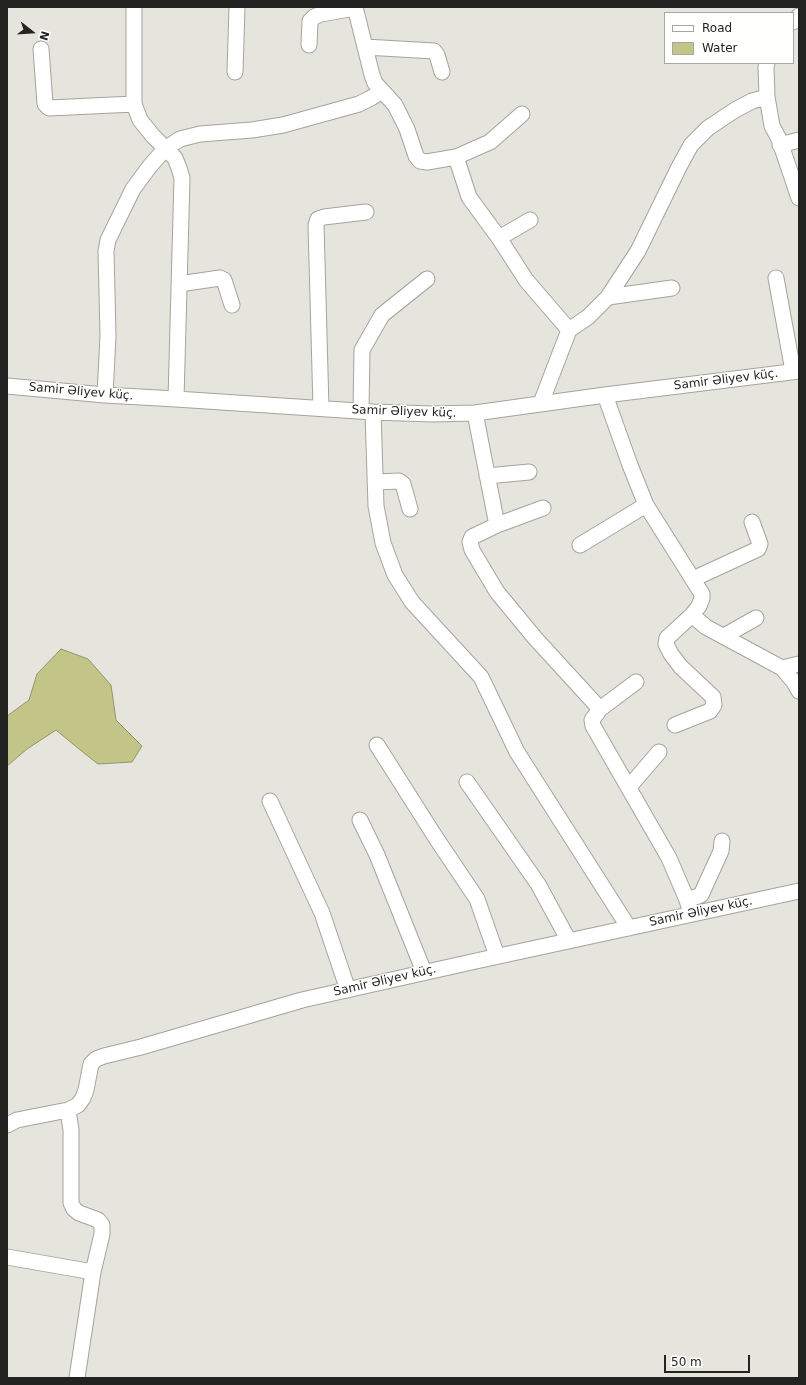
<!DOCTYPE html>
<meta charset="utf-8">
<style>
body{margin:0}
#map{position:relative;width:806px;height:1385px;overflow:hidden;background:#e5e5dd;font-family:"DejaVu Sans",sans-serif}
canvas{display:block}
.frame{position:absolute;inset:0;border:8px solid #232321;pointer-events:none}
.legend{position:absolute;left:664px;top:12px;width:130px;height:52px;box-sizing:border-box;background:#fffffe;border:1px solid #a7a7a6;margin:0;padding:5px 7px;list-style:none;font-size:12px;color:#232321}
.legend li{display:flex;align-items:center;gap:8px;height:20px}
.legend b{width:20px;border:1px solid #a7a7a6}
.north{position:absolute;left:12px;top:12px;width:40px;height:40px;-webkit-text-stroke:3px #fffffe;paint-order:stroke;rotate:107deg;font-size:11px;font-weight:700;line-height:16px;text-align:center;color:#232321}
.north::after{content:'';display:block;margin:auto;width:14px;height:18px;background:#232321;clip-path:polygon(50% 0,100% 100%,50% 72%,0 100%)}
.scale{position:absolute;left:664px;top:1355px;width:86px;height:18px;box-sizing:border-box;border:2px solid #232321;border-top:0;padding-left:5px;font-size:12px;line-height:14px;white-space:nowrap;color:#232321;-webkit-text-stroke:3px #fffffe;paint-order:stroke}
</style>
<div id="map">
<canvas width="806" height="1385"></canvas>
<div class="frame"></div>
<ul class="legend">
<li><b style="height:5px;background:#fff"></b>Road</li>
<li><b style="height:11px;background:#c3c588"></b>Water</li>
</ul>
<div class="north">N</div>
<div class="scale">50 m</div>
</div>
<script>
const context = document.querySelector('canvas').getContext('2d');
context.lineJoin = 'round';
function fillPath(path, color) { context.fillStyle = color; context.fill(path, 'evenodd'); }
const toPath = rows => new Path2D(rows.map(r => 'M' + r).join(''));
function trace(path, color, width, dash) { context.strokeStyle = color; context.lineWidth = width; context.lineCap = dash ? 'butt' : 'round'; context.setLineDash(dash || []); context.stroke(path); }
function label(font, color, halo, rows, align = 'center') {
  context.font = font + ' "DejaVu Sans",sans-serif'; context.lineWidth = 3; context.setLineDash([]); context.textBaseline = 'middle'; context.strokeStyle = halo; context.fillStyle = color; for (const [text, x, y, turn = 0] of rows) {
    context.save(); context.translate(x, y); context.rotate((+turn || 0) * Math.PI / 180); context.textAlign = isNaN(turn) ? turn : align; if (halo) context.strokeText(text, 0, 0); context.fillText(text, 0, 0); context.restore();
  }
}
const water = toPath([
 [61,649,88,659,111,685,116,720,142,746,132,762,98,764,79,749,56,730,27,749,7,766,7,716,29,700,37,674,61,649]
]);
fillPath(water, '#c3c588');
trace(water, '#939469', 1);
const minor = toPath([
 [134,7,134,104,140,120,153,136,175,158,179,168,182,178,176,399],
 [355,7,372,75,375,83,395,105,407,129,416,156,420,161,427,162,456,157,469,197,499,238,526,280,569,330],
 [793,22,799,16],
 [309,45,310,21,314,17,321,14,355,8],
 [365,47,434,51,437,55,442,72],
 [41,49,45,104,49,108,134,104],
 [767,63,766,67,767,97,772,126,779,139,799,198],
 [235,72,237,7],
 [780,145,799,140],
 [456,157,490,142,522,114],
 [499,238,530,220],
 [776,278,793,371],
 [179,284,220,278,224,280,232,305],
 [608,297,672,288],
 [7,386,105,395,176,399,373,412,432,414,475,413,605,395,799,371],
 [105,395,108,336,106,251,108,240,133,189,150,166,165,149,180,139,200,134,252,130,283,125,359,104,371,98,382,91],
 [605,395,630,465,646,505,702,594,702,598,699,606,692,615,706,627,782,668,794,682,799,691],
 [541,403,569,330,588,317,608,297,638,251,679,167,691,145,708,128,735,110,752,101,767,97],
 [321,408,316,225,318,219,324,217,366,212],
 [361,411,362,350,382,315,427,279],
 [373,412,376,506,383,543,395,575,412,602,481,677,517,752,629,928],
 [475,413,497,525,472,537,470,542,472,550,497,592,535,638,600,709,592,720,593,726,669,858,687,900,691,914],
 [487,476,529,472],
 [375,482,399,481,403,484,410,509],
 [497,525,543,508],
 [580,545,646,505],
 [693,579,758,549,760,544,752,522],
 [724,636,756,618],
 [782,668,799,664],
 [600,709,636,682],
 [675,725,710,711,714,705,713,697,681,667,671,654,666,644,667,638,692,615],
 [377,745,436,838,477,899,497,956],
 [467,782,538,884,569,941],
 [629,787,659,752],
 [270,801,322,913,348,990],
 [360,820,377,855,424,972],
 [687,900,701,895,721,851,722,841],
 [68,1110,71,1130,71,1203,74,1209,79,1213,98,1220,102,1225,102,1234,93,1272,77,1378],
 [7,1125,17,1120,68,1110,78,1105,83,1098,86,1090,91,1064,96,1059,104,1056,141,1047,302,1000,476,961,799,891],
 [7,1257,93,1272]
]);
trace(minor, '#a3a49c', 17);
trace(minor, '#fff', 15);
label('12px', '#232321', '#fffffe', [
 ["Samir Əliyev küç.",726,380,-7],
 ["Samir Əliyev küç.",81,392,5],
 ["Samir Əliyev küç.",404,412,2],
 ["Samir Əliyev küç.",701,912,-12],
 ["Samir Əliyev küç.",385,981,-13]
]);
</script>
